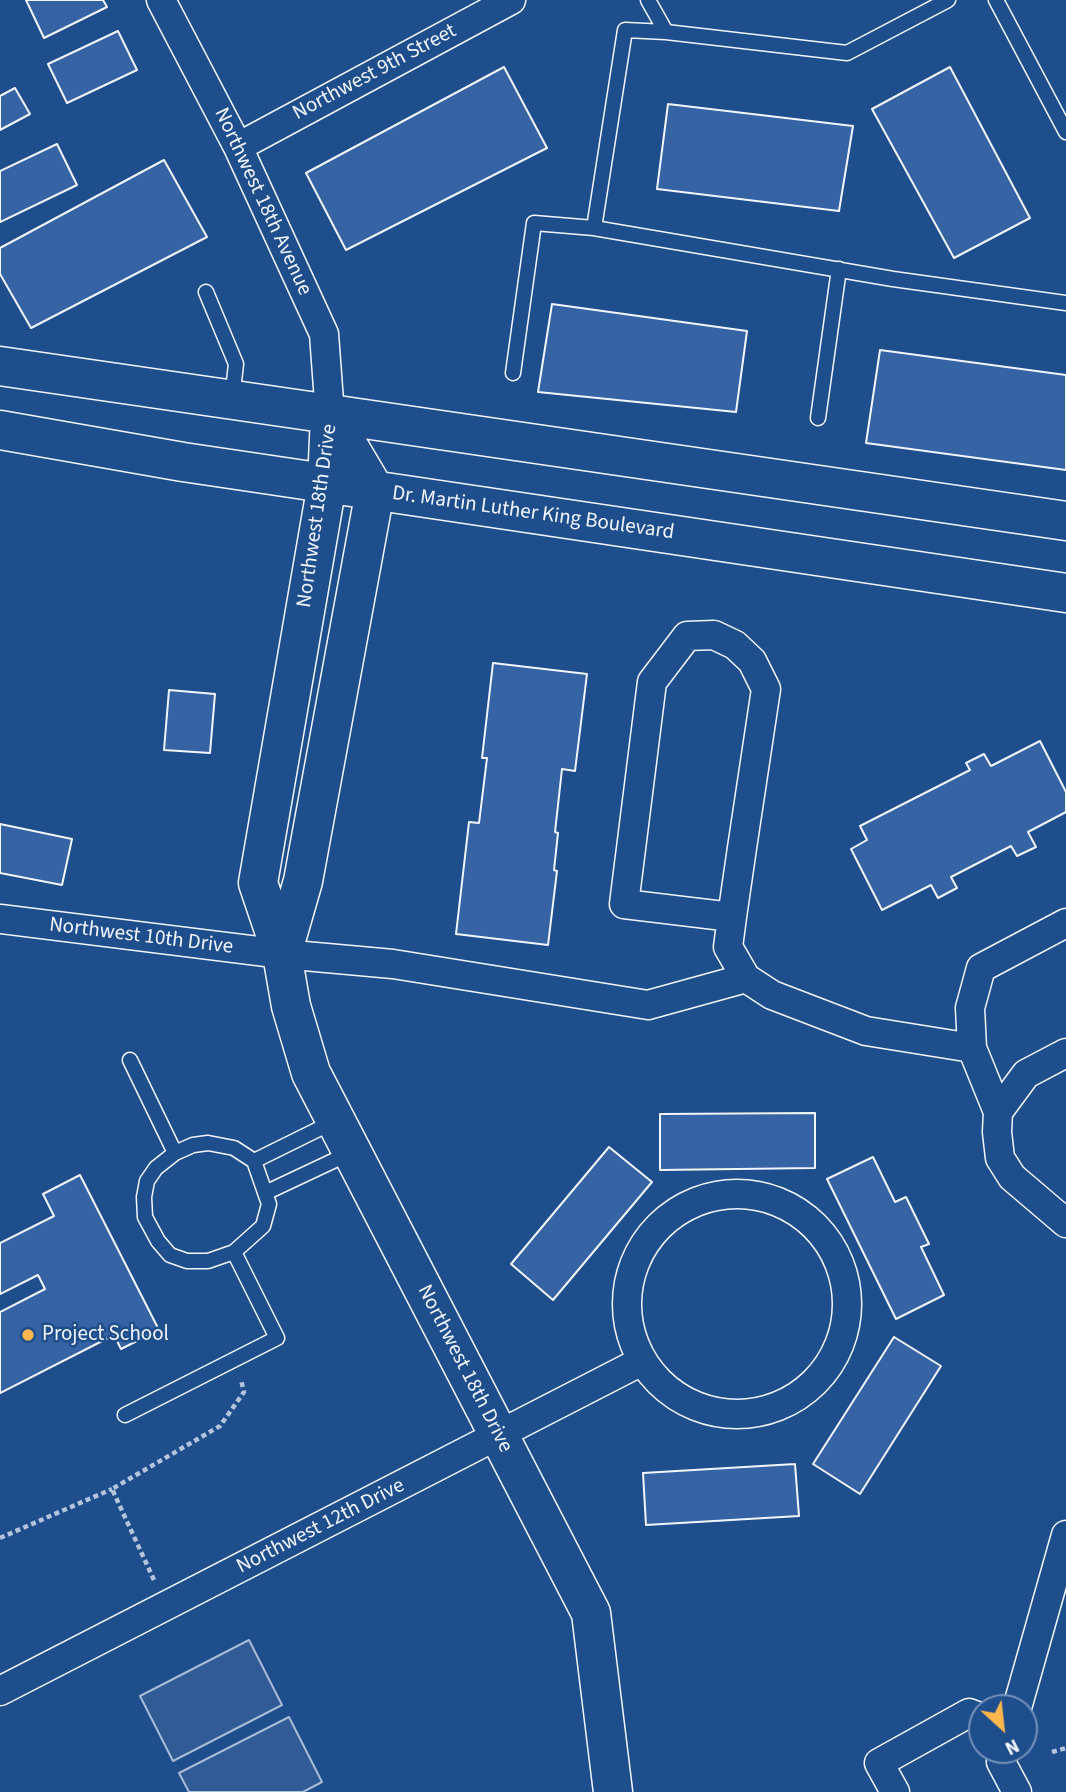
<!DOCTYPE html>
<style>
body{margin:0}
#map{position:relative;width:1066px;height:1792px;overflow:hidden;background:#1f4e8c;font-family:"Source Sans 3",sans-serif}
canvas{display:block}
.north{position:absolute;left:968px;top:1694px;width:70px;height:70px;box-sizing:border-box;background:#1f4e8c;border:2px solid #7391ba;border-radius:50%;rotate:153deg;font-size:19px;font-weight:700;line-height:28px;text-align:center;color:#f2f6ff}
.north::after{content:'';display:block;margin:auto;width:24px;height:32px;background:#ffb74d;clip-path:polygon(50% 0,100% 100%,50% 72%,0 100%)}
</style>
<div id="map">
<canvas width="1066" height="1792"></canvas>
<div class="north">N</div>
</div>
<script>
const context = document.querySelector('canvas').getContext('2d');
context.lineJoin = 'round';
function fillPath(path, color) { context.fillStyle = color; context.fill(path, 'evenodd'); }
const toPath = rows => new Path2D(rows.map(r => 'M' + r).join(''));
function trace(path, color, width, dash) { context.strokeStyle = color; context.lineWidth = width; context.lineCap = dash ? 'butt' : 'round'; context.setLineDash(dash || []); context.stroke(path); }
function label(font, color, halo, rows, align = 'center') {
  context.font = font + ' "Source Sans 3",sans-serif'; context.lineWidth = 5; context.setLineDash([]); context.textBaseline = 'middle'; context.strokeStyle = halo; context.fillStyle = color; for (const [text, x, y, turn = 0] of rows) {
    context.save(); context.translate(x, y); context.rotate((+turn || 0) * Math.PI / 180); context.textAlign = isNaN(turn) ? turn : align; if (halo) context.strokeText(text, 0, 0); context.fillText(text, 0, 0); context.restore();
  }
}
const green = toPath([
 [249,1640,282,1705,173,1761,140,1696,249,1640],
 [289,1717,322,1782,303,1792,189,1792,179,1773,289,1717]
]);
fillPath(green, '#305b95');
trace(green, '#a8bbd7', 2);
const building = toPath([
 [26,0,103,0,107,7,44,38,26,0],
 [118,31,137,70,67,103,48,64,118,31],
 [504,67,547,148,346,250,306,173,504,67],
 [950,67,1030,218,954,258,872,109,950,67],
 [15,88,30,114,0,130,0,96,15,88],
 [668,104,853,126,839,211,657,189,668,104],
 [57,144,77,185,0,222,0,171,57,144],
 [164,160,207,237,31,328,0,274,0,248,164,160],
 [552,304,747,331,736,412,538,392,552,304],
 [880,350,1066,375,1066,470,866,443,880,350],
 [493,663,587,674,575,771,562,769,555,832,558,833,554,870,557,871,548,945,456,934,469,822,479,823,487,758,482,758,493,663],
 [169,690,215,694,210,753,164,750,169,690],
 [1040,741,1066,792,1066,812,1028,832,1036,847,1017,856,1011,846,951,877,957,888,938,898,931,885,882,910,851,849,867,840,860,826,970,770,966,763,984,754,991,766,1040,741],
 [0,824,72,839,62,885,0,873,0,824],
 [815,1113,815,1168,660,1170,660,1114,815,1113],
 [609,1147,652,1182,553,1300,511,1264,609,1147],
 [873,1157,895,1202,906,1197,929,1244,921,1247,944,1295,896,1319,827,1179,873,1157],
 [80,1175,159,1330,121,1349,114,1335,0,1393,0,1312,45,1289,38,1275,0,1294,0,1243,54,1216,43,1194,80,1175],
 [894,1337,941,1366,860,1494,813,1464,894,1337],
 [795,1464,799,1516,646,1525,643,1473,795,1464]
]);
fillPath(building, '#3563a3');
trace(building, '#f2f6ff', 2);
const lane = toPath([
 [648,0,666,32],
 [996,0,1066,132],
 [594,228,893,279,1066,303],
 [206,292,236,364,232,399],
 [513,373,534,223,594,228,625,30,666,32,847,53,948,0],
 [818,418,839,269],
 [130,1060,175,1153],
 [208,1143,234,1148,254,1161,269,1204,263,1226,234,1252,208,1261,187,1261,170,1255,158,1241,145,1217,144,1197,147,1181,156,1168,175,1153,193,1145,208,1143],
 [254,1161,335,1121],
 [265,1193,350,1153],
 [125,1415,277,1338,234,1252]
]);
const street = toPath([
 [161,0,238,147,324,334,330,415],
 [238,147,511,0],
 [732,917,624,904,652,682,687,636,714,635,735,645,752,661,766,689,742,848,732,917,728,947,746,978,772,995,866,1031,972,1048],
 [0,919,282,954,393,964,648,1005,746,978],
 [1066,1053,1026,1074,998,1112,997,1132,1000,1158,1012,1177,1066,1223],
 [998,1112,972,1048,970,1008,981,968,1066,923],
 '627 1304a110 110 0 1 1 220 0a110 110 0 1 1-220 0Z',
 [0,1691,642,1361],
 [1017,1708,1066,1535],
 [1005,1750,1001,1762,1017,1792],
 [895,1792,879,1763,969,1713,982,1718]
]);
const secondary = toPath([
 [0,366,1066,521],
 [330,415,327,484,258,883,282,954,291,1006,311,1073,591,1613,613,1792],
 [0,430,183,462,1066,593],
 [282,954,303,881,375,491,330,415]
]);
trace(lane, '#f2f6ff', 17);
trace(street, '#f2f6ff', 31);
trace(secondary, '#f2f6ff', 41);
trace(toPath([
 [0,1538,112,1489],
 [154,1580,112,1489,220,1426,244,1392,241,1380],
 [1052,1752,1066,1748]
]), '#b3c4dc', 4.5, [5, 3.5]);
trace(lane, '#1f4e8c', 14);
trace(street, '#1f4e8c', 28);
trace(secondary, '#1f4e8c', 38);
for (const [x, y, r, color] of [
 [28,1335,7,"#ffb74d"]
]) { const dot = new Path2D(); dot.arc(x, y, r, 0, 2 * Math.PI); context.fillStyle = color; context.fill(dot); trace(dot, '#1f4e8c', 2.5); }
label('21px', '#f2f6ff', '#1f4e8c', [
 ["Northwest 9th Street",375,73,-28],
 ["Northwest 18th Avenue",262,202,65],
 ["Dr. Martin Luther King Boulevard",533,514,8],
 ["Northwest 18th Drive",318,516,-82],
 ["Northwest 10th Drive",141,937,7],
 ["Northwest 18th Drive",464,1369,63],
 ["Northwest 12th Drive",321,1527,-27]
]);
label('21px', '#f2f6ff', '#1f4e8c', [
 ["Project School",42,1335]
], 'left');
</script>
